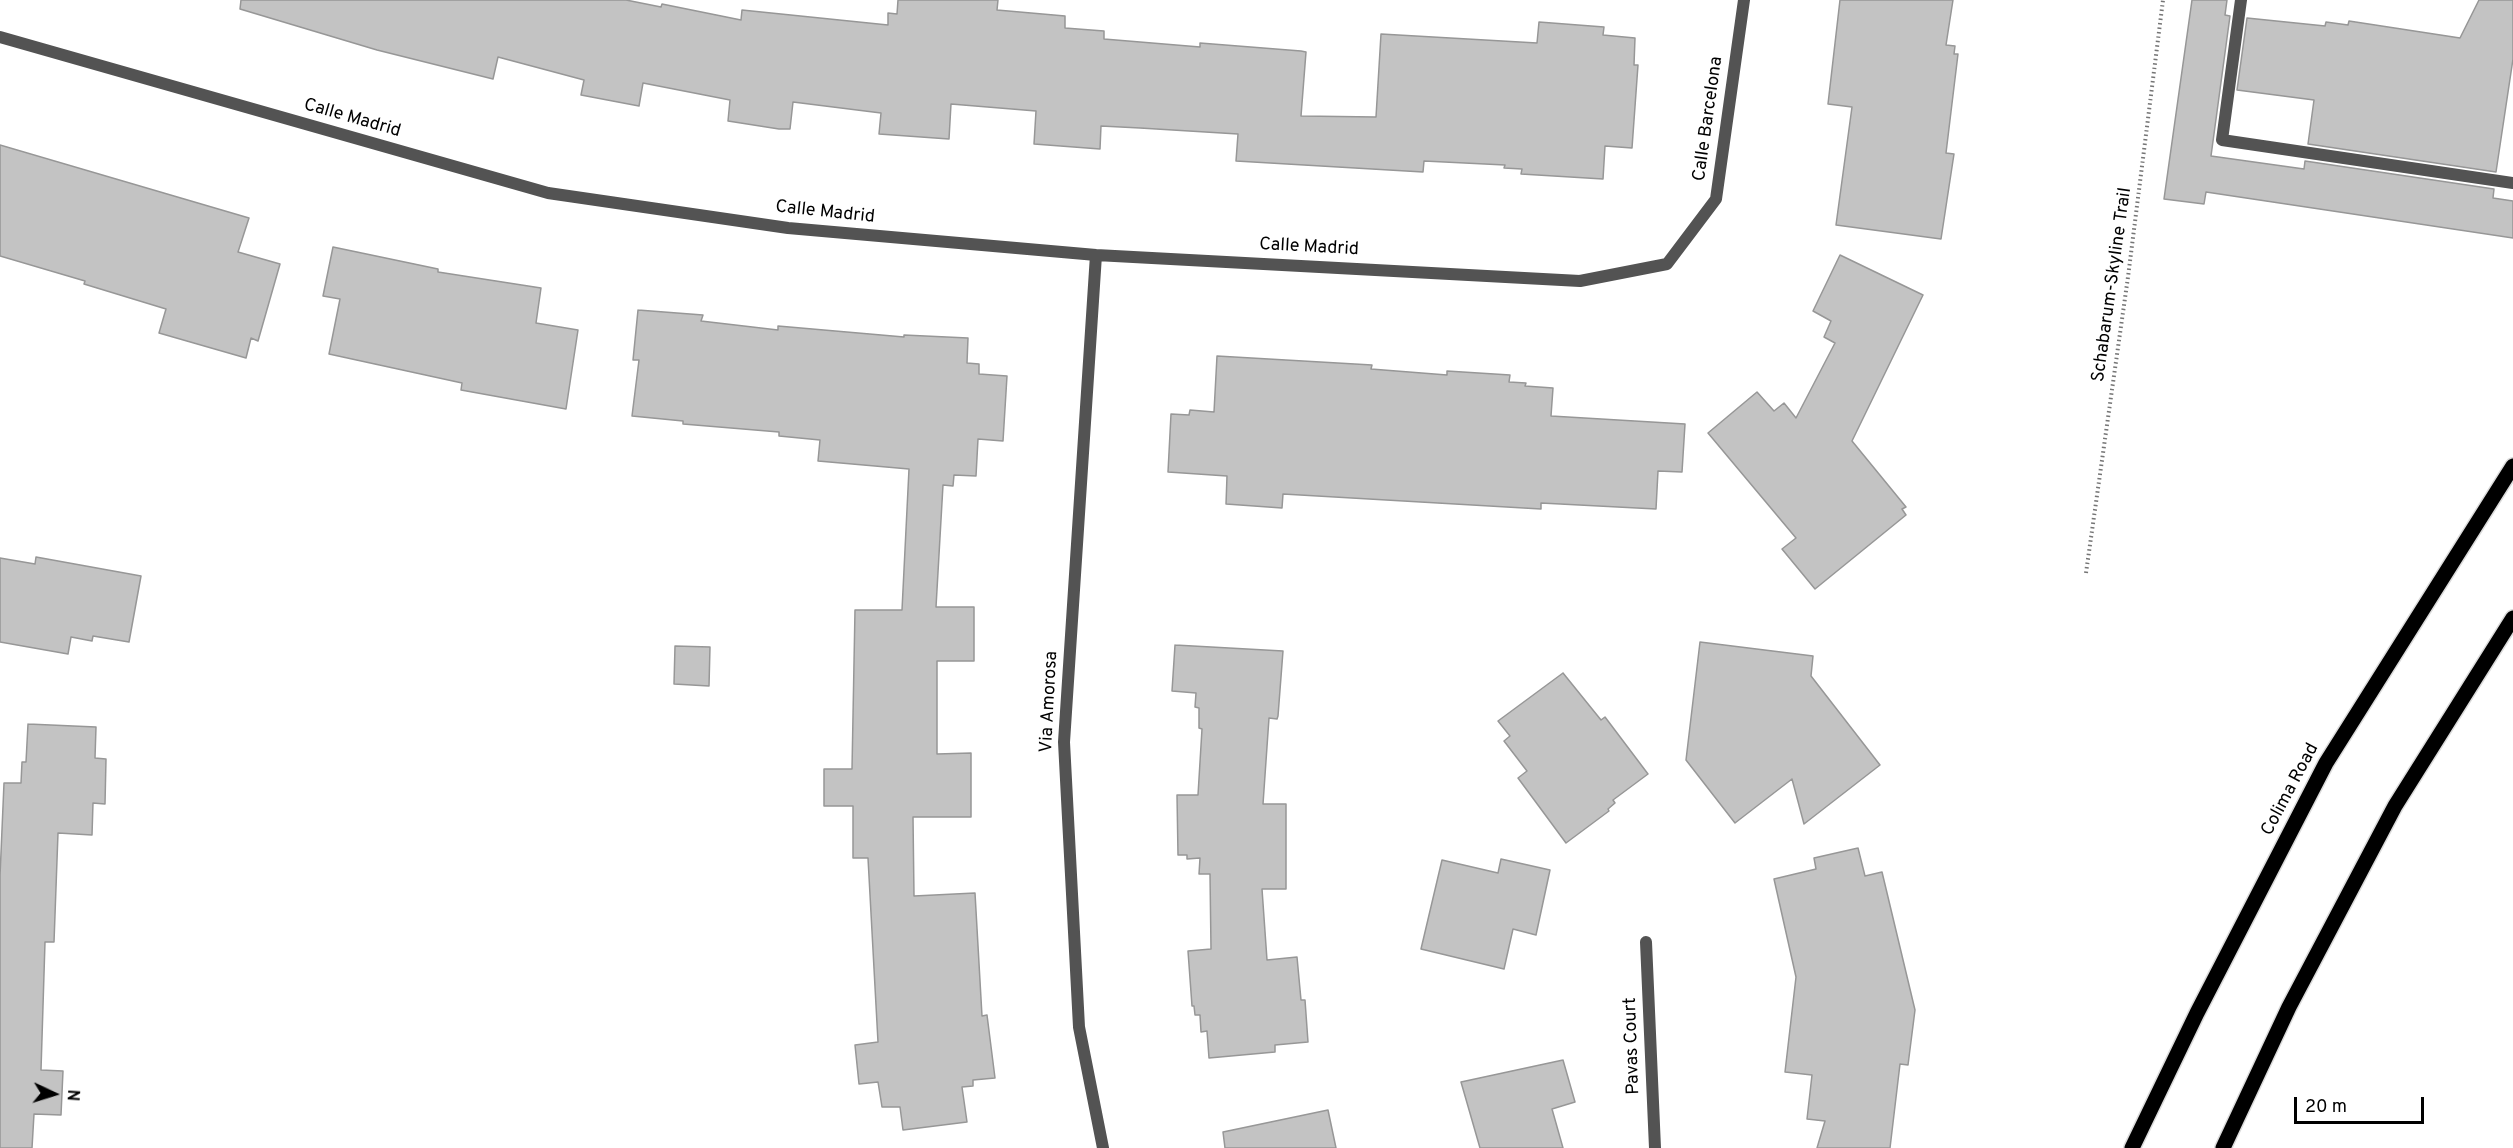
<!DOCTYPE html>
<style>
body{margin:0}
#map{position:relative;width:2513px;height:1148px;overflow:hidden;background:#fff;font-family:Overpass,sans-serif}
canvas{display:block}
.north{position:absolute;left:24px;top:1064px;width:60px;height:60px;-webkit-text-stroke:4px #fff;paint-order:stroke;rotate:94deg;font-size:16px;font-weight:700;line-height:24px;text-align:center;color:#000}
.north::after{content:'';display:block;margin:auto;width:21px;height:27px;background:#000;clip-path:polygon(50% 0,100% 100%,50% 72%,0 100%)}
.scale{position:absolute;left:2294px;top:1097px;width:130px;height:27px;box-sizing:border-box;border:3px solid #000;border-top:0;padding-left:8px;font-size:18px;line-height:21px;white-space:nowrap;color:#000;-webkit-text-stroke:4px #fff;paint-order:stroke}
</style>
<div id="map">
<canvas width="2513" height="1148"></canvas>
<div class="north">N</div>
<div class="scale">20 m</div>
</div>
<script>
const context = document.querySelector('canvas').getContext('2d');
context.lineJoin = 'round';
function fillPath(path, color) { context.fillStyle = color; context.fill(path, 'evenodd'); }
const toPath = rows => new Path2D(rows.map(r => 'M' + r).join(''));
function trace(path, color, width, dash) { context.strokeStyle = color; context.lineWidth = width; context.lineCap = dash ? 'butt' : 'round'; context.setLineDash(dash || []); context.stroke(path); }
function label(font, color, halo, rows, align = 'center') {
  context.font = font + ' Overpass,sans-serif'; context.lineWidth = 4.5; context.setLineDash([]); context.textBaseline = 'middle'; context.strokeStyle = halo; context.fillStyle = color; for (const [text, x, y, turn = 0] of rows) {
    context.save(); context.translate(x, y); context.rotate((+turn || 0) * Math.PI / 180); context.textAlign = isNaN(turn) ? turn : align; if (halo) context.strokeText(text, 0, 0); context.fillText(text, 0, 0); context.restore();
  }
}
const building = toPath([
 [241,0,626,0,661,7,662,4,741,20,742,10,888,25,888,13,897,14,898,0,998,0,997,10,1065,16,1065,28,1104,31,1104,39,1200,47,1200,43,1301,51,1306,52,1301,116,1376,117,1381,34,1537,43,1539,22,1604,27,1603,35,1635,38,1634,65,1638,65,1632,148,1605,146,1603,179,1521,174,1522,169,1504,168,1505,165,1424,161,1423,172,1236,161,1238,134,1140,128,1101,126,1100,149,1034,144,1036,111,951,104,949,139,879,134,881,113,793,102,790,129,779,129,728,121,730,100,643,83,639,106,581,95,584,80,498,57,493,79,377,50,240,9,241,0],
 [1840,0,1953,0,1946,45,1955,46,1954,54,1958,54,1946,153,1954,154,1941,239,1836,225,1852,107,1828,104,1840,0],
 [2192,0,2227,0,2225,15,2230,16,2211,156,2304,169,2305,161,2494,189,2493,198,2513,201,2513,238,2206,192,2204,204,2164,199,2192,0],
 [2479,0,2513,0,2513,59,2496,172,2308,144,2314,100,2237,90,2247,18,2325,26,2326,22,2348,25,2349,21,2460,38,2479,0],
 [0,145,249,218,238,252,280,264,258,341,251,338,246,358,159,333,166,309,84,284,85,281,0,256,0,145],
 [333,247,438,269,438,272,541,288,536,323,578,330,566,409,461,390,462,383,329,354,340,299,323,296,333,247],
 [1840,255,1923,295,1852,441,1906,507,1902,509,1906,515,1815,589,1782,549,1796,538,1708,433,1757,392,1774,411,1784,403,1796,418,1835,343,1824,337,1831,321,1813,311,1840,255],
 [638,310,703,315,701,321,778,330,778,326,904,337,904,335,968,338,967,363,979,364,979,374,1007,376,1003,441,978,439,976,476,954,475,953,486,943,485,936,607,974,607,974,661,937,661,937,754,971,753,971,817,913,817,914,896,975,893,982,1016,987,1015,995,1078,973,1080,973,1086,962,1087,967,1122,903,1130,900,1107,882,1107,878,1082,859,1084,855,1045,878,1042,868,858,853,858,853,806,824,806,824,769,852,769,855,610,902,610,909,469,818,461,820,440,779,436,779,432,683,424,683,421,632,416,639,360,633,360,638,310],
 [1217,356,1372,365,1371,369,1447,375,1447,371,1510,375,1509,382,1526,383,1525,386,1553,388,1551,416,1685,424,1682,472,1658,471,1656,509,1541,503,1541,509,1283,494,1282,508,1226,504,1227,476,1168,472,1171,414,1189,415,1190,410,1214,412,1217,356],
 [36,557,141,576,129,642,93,636,92,641,71,637,68,654,0,642,0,558,35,564,36,557],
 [1700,642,1813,656,1811,676,1880,765,1804,824,1792,779,1735,823,1686,760,1700,642],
 [1175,645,1283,651,1278,716,1277,719,1269,718,1263,804,1286,804,1286,889,1262,889,1267,960,1297,957,1301,1000,1305,1000,1308,1042,1275,1045,1275,1052,1209,1058,1207,1031,1201,1032,1200,1015,1195,1015,1194,1006,1192,1006,1188,951,1211,949,1210,874,1199,874,1200,858,1187,859,1187,855,1178,855,1177,795,1198,795,1202,729,1199,728,1199,708,1195,707,1196,693,1172,691,1175,645],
 [675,646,710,647,709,686,674,684,675,646],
 [1563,673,1601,720,1605,717,1648,774,1613,800,1615,803,1608,809,1609,811,1566,843,1518,778,1527,771,1504,741,1510,736,1498,721,1563,673],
 [28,724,96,727,95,758,106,759,105,804,93,803,92,835,58,833,54,942,45,942,41,1070,63,1071,61,1115,34,1114,32,1148,0,1148,0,876,4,783,21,783,22,762,26,762,28,724],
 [1858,848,1865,876,1882,872,1915,1010,1908,1065,1900,1064,1890,1148,1817,1148,1825,1121,1807,1119,1812,1075,1785,1072,1796,977,1774,879,1816,869,1814,858,1858,848],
 [1501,859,1550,870,1536,935,1513,929,1504,969,1421,949,1442,860,1498,873,1501,859],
 [1563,1060,1575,1102,1552,1109,1563,1148,1480,1148,1461,1082,1563,1060],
 [1328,1110,1336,1148,1225,1148,1223,1132,1328,1110]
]);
fillPath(building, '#c3c3c3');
trace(building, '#979797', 1.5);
const primary = toPath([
 [2132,1148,2197,1013,2326,763,2513,466],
 [2223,1148,2289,1007,2395,806,2513,618]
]);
trace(primary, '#dbdbdb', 18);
trace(toPath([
 [2086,573,2128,277,2163,0]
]), '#757575', 4, [1.5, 3]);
trace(toPath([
 [2241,0,2222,140,2513,183]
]), '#535353', 12);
trace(toPath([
 [0,37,548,193,788,228,1096,255,1580,281,1667,264,1716,199,1744,0],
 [1096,255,1064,742,1079,1027,1103,1148],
 [1646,942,1655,1148]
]), '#535353', 12);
trace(primary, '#000', 15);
label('18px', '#000', '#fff', [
 ["Calle Madrid",352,119,16],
 ["Calle Barcelona",1709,119,-82],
 ["Calle Madrid",825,213,6],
 ["Calle Madrid",1309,248,3],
 ["Schabarum-Skyline Trail",2113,285,-82],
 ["Via Amorosa",1050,702,-87],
 ["Colima Road",2291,790,-62],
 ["Pavas Court",1633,1046,-92]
]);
</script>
